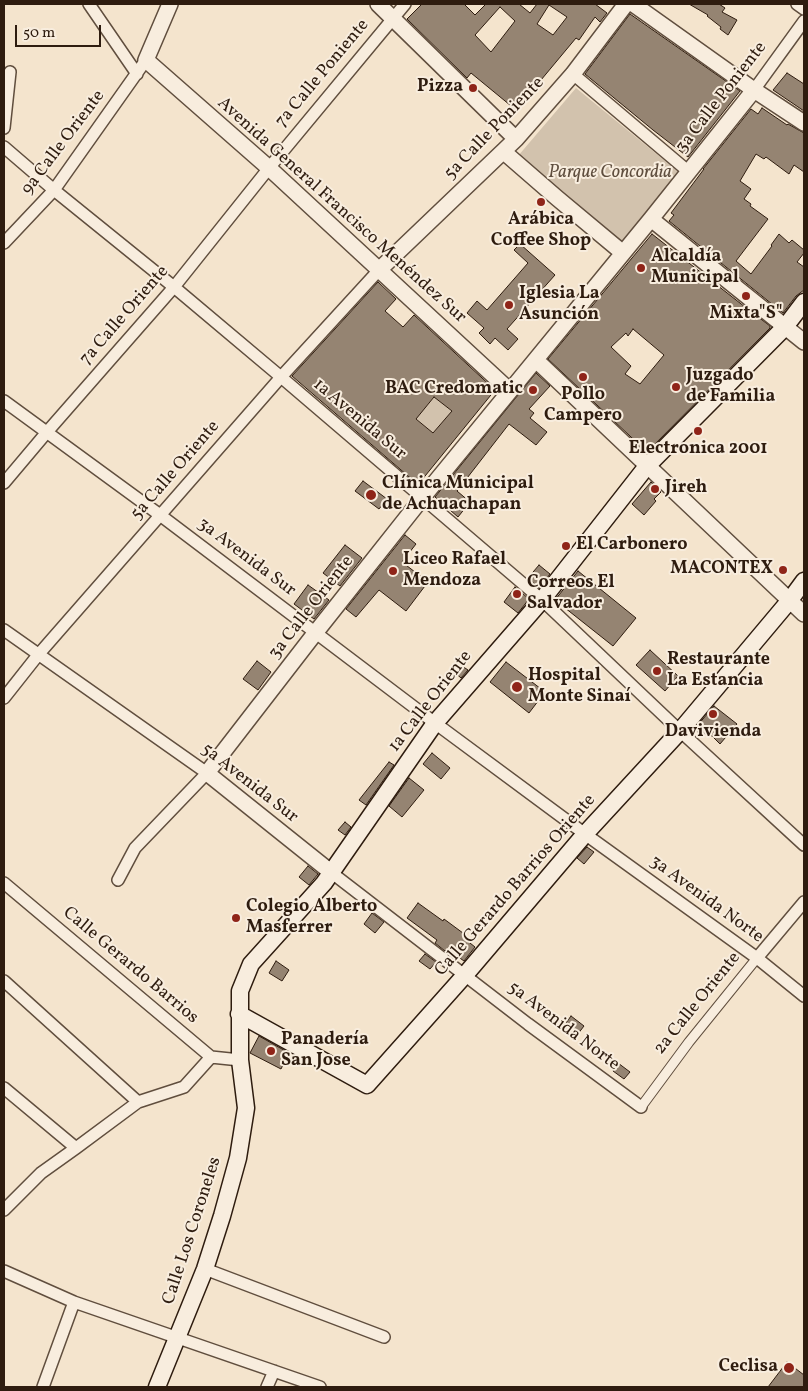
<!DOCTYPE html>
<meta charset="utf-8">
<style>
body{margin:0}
#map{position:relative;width:808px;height:1391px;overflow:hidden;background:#f4e4cd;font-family:Vollkorn,serif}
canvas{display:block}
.frame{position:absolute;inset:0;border:5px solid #2e1c0f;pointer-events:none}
.scale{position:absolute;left:15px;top:25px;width:86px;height:22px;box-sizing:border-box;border:2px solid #2e1c0f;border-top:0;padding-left:6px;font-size:15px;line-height:18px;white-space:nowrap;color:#2e1c0f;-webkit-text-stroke:4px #f8edde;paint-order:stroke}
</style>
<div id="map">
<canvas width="808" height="1391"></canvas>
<div class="frame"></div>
<div class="scale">50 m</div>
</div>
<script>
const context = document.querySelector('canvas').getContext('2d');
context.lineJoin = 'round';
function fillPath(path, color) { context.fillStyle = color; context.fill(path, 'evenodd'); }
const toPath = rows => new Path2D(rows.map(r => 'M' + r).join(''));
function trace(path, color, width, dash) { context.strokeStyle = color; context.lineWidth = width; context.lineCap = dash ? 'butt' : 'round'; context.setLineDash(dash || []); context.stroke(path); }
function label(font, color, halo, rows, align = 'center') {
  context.font = font + ' Vollkorn,serif'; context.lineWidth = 4; context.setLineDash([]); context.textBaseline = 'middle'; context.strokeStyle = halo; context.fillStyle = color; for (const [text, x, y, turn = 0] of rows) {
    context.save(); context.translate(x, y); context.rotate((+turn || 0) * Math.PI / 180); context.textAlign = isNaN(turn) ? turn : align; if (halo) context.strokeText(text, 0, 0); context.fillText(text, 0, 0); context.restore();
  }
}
fillPath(toPath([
 [576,88,681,174,624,245,518,156],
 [434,397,452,411,433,433,413,416,424,404,427,406]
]), '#d2c2ad');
const building = toPath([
 [422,4,464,4,475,15,486,4,519,4,530,13,537,4,595,4,607,13,600,22,595,17,579,40,576,38,516,110,471,73,467,78,407,19,422,4],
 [549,5,567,17,553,35,537,24,549,5],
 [500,7,515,21,491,52,475,35,500,7],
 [689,4,719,4,725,8,722,12,737,20,728,35,720,29,721,27,707,16,708,15,689,4],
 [630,14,740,91,688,157,653,130,585,74,630,14],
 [787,73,804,84,804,111,773,90,787,73],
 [762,108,787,125,788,124,804,133,804,172,794,165,789,174,766,157,764,159,756,154,740,181,751,189,744,199,751,204,750,206,768,219,736,261,751,274,772,246,771,245,779,234,789,243,792,240,804,250,804,253,797,262,804,267,804,290,796,296,783,313,669,221,674,215,671,213,704,169,703,169,751,109,758,114,762,108],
 [652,234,745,307,770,326,770,328,647,452,548,359,652,234],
 [633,329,664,355,640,384,625,374,631,366,611,347,626,333,628,336,633,329],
 [520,244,555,275,507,329,518,339,508,350,495,338,490,344,479,333,484,328,467,313,477,301,487,310,528,263,514,250,520,244],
 [378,282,396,299,385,311,403,327,414,315,495,390,421,481,415,482,292,376,378,282],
 [434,397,452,411,433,433,416,419,434,397],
 [536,373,550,386,529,409,534,413,530,418,547,432,536,445,509,424,457,491,470,502,458,517,435,497,536,373],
 [363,481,387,499,379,509,355,491,363,481],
 [651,482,661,492,654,499,656,501,644,515,632,504,651,482],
 [405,535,416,544,402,562,428,582,406,611,379,590,356,617,346,609,405,535],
 [345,545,362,558,340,586,323,573,345,545],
 [539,565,550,574,539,588,528,578,539,565],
 [578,571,636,618,613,646,555,600,578,571],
 [308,585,329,600,314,619,294,604,308,585],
 [515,587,529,599,518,613,504,602,515,587],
 [650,650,678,676,665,691,636,665,650,650],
 [257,661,271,672,258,690,243,679,257,661],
 [506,662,545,692,529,713,490,682,506,662],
 [459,664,468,670,461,678,453,671,459,664],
 [714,706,737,724,720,744,712,736,697,732,697,726,714,706],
 [432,753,450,768,441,779,423,764,432,753],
 [389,762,394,765,366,805,359,800,389,762],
 [409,778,424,790,402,817,389,806,409,778],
 [345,822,351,827,345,835,338,830,345,822],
 [587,847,594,852,584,864,577,858,587,847],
 [308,866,318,874,309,885,299,877,308,866],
 [418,903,443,921,444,919,467,936,465,939,475,947,464,961,447,949,445,951,435,943,437,940,407,918,418,903],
 [372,913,384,922,375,933,364,924,372,913],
 [425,954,436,962,430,969,419,961,425,954],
 [276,961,289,970,282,981,269,973,276,961],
 [571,1016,584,1026,574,1039,561,1030,571,1016],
 [259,1036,289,1053,281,1069,250,1053,259,1036],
 [618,1063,630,1072,624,1079,613,1071,618,1063],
 [787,1362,804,1375,804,1387,768,1387,787,1362]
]);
fillPath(building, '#958472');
trace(building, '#2e1c0f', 1);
const pedestrian = toPath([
 [641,1107,689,1042,757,958]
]);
const minor = toPath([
 [89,4,137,74],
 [797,4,804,9],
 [573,74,689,172],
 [754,90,804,21],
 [4,128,10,72],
 [4,147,54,190,174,287,281,377,542,600,680,731,804,845],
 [4,243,54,190,146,60],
 [4,401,160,515,435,723,585,834,757,958,804,996],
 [4,483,47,432,174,287,269,168,405,4],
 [4,630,207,773,135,848,118,880],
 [4,698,38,655,281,377,379,270],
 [332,873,528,1024,641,1107],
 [4,883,211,1057,240,1060],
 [757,958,804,902],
 [4,981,138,1102],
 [4,1088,76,1148],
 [4,1210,41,1173,76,1148,138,1102,184,1087,211,1057],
 [205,1269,384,1337],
 [4,1271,74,1302,320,1387],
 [43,1387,74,1302],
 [267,1387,274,1371]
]);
const tertiary = toPath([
 [170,4,146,60,269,168,509,390],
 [378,4,516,139],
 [633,4,754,90,804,123],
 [504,152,557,198,623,253],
 [651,219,804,342],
 [379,270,516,139,573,74,626,4],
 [536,360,804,614],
 [332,873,207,773,316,632,423,497,651,219,754,90]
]);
const secondary = toPath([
 [239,1014,367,1085,465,975,585,834,680,731,790,600,804,581],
 [157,1387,205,1269,222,1216,238,1158,246,1108,240,1060,240,991,251,964,324,883,435,723,542,600,647,466,785,327,804,302]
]);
trace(pedestrian, '#604e3e', 11);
trace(minor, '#604e3e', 14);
trace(tertiary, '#604e3e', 18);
trace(secondary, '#2e1c0f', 19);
trace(pedestrian, '#f8edde', 9);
trace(minor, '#f8edde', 11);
trace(tertiary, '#f8edde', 15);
trace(secondary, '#f8edde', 16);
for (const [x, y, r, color] of [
 [473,88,5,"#8f2418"],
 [541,202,5,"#8f2418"],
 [641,268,5,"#8f2418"],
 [746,296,5,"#8f2418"],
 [509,305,5,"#8f2418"],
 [583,377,5,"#8f2418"],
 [676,387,5,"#8f2418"],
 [533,390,5,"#8f2418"],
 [698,431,5,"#8f2418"],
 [655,489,5,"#8f2418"],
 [371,495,6,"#8f2418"],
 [566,546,5,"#8f2418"],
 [783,570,5,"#8f2418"],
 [393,571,5,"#8f2418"],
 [517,594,5,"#8f2418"],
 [657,671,5,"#8f2418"],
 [517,687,6,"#8f2418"],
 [713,714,5,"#8f2418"],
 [236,918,5,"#8f2418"],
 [271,1051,5,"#8f2418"],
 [789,1368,6,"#8f2418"]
]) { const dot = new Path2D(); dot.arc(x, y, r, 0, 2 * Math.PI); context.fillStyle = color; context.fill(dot); trace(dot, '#f8edde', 2); }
label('18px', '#2e1c0f', '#f8edde', [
 ["7a Calle Poniente",323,74,-50],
 ["3a Calle Poniente",722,98,-52],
 ["5a Calle Poniente",495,129,-46],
 ["9a Calle Oriente",64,143,-53],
 ["Avenida General Francisco Menéndez Sur",341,211,42],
 ["7a Calle Oriente",125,316,-49],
 ["1a Avenida Sur",359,420,40],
 ["5a Calle Oriente",176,471,-49],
 ["3a Avenida Sur",246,558,37],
 ["3a Calle Oriente",312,608,-52],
 ["1a Calle Oriente",431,702,-52],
 ["5a Avenida Sur",249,784,38],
 ["Calle Gerardo Barrios Oriente",516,886,-49],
 ["3a Avenida Norte",706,900,36],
 ["Calle Gerardo Barrios",130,966,40],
 ["2a Calle Oriente",698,1004,-51],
 ["5a Avenida Norte",563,1027,37],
 ["Calle Los Coroneles",193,1231,-72]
]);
label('bold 18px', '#2e1c0f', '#f8edde', [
 ["Pizza",463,88,"right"],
 ["Arábica",541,221,"center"],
 ["Coffee Shop",541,242,"center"],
 ["Alcaldía",651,258],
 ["Municipal",651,279],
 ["Iglesia La",519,295],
 ["Asunción",519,316],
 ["Mixta\"S\"",746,315,"center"],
 ["Juzgado",686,377],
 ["de Familia",686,398],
 ["BAC Credomatic",523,390,"right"],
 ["Pollo",583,396,"center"],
 ["Campero",583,417,"center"],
 ["Electronica 2001",698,450,"center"],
 ["Clínica Municipal",382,485],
 ["de Achuachapan",382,506],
 ["Jireh",665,489],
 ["El Carbonero",576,546],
 ["Liceo Rafael",403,561],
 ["Mendoza",403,582],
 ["MACONTEX",773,570,"right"],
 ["Correos El",527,584],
 ["Salvador",527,605],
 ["Restaurante",667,661],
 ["La Estancia",667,682],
 ["Hospital",528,677],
 ["Monte Sinaí",528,698],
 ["Davivienda",713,733,"center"],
 ["Colegio Alberto",246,908],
 ["Masferrer",246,929],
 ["Panadería",281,1041],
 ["San Jose",281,1062],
 ["Ceclisa",778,1368,"right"]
], 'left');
label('italic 18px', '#5f4e3e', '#f8edde', [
 ["Parque Concordia",610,174]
]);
</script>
